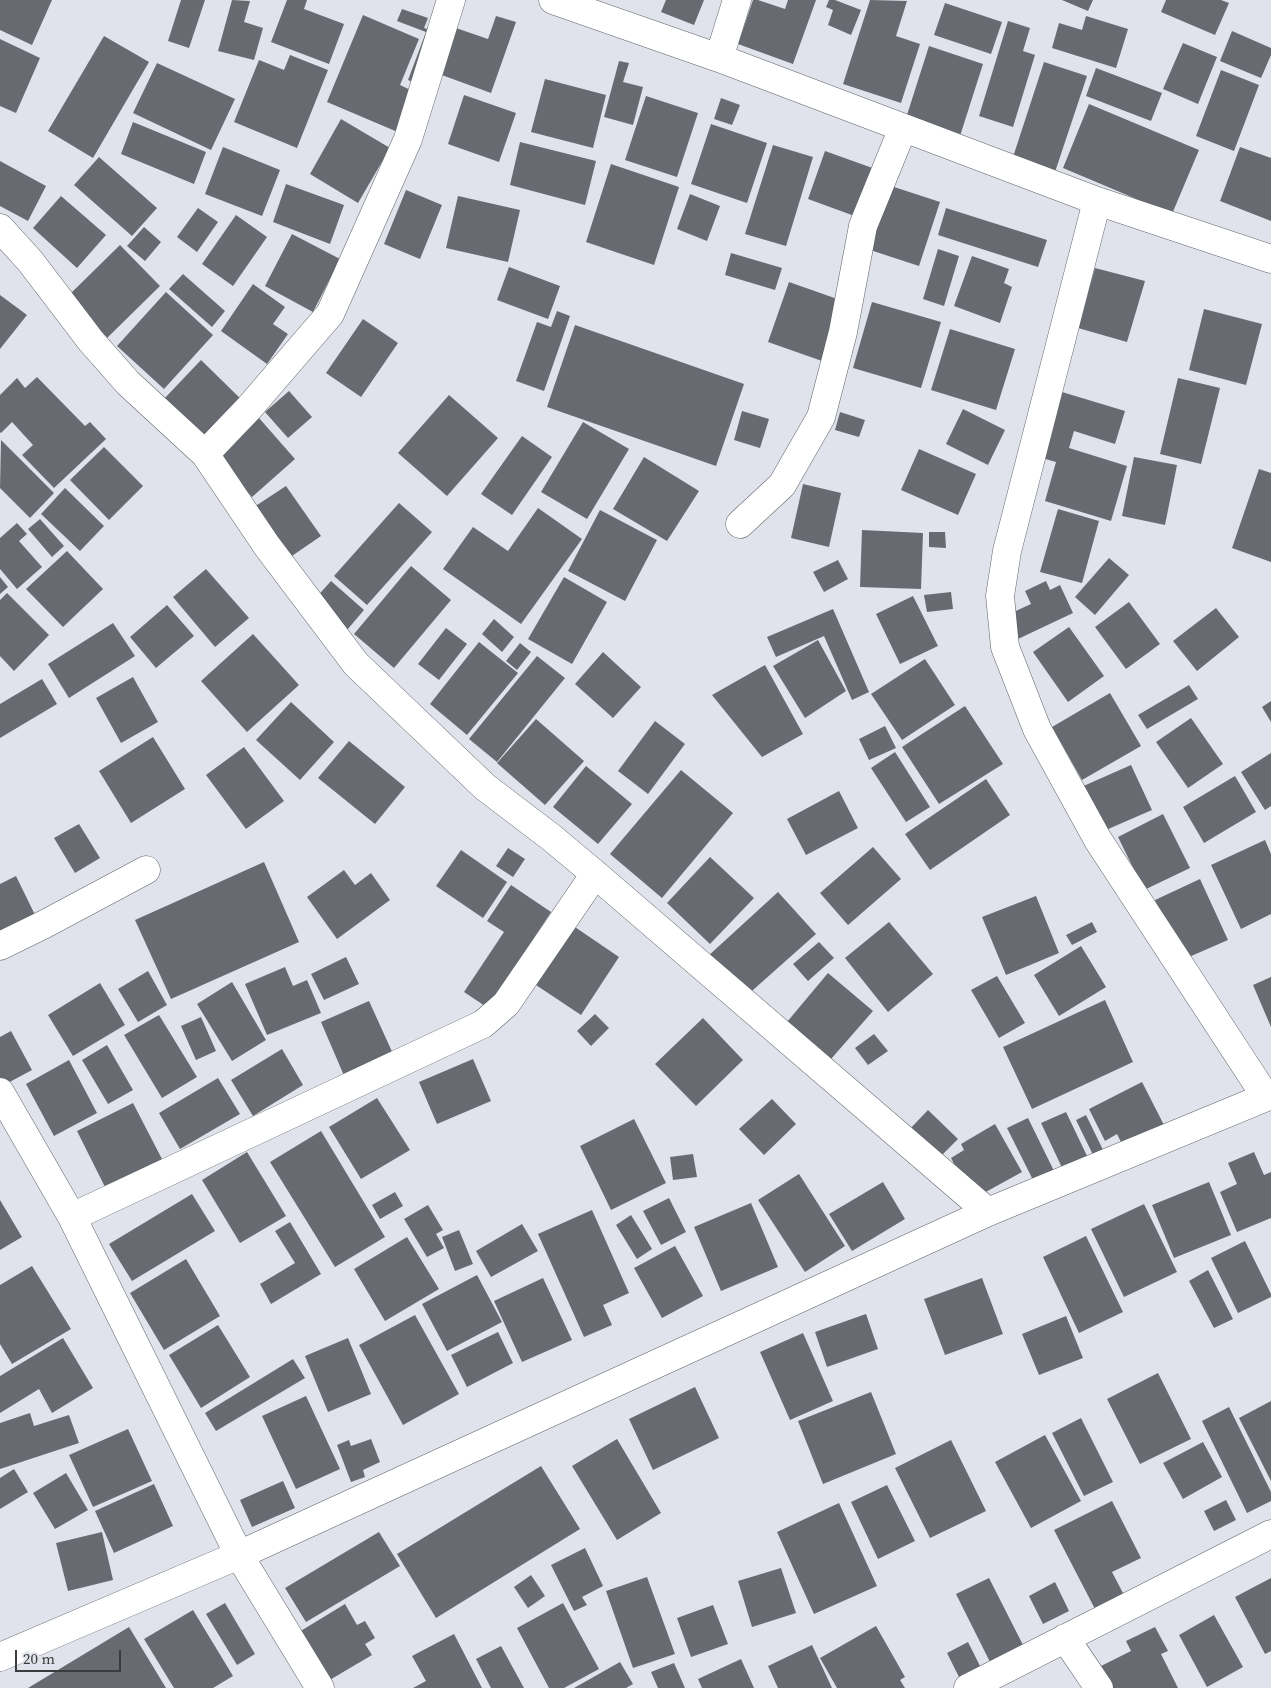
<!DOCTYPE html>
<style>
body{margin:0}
#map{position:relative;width:1271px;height:1688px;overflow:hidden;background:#e0e3eb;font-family:"Source Serif 4",serif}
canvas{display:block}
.scale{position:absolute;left:15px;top:1650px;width:106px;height:22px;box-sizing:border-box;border:2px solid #3b3c3f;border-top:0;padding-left:6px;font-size:15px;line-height:18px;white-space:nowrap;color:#3b3c3f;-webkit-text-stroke:4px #e0e3eb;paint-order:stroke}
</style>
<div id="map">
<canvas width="1271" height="1688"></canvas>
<div class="scale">20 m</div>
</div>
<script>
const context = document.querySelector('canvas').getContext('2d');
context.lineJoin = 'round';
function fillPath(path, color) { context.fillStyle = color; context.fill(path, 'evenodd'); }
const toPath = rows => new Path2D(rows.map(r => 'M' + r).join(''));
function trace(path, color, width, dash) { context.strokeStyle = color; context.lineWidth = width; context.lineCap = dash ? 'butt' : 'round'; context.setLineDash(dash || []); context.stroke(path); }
fillPath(toPath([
 [0,0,52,0,32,45,0,30],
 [181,0,205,0,189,48,168,41],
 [232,0,250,1,244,22,263,28,254,60,218,51],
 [287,0,307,0,304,9,344,24,329,64,271,42],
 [666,0,704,0,694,25,661,12],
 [753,0,758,0,785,9,788,0,816,0,793,64,738,44],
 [829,0,835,0,861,10,851,35,828,25,833,10,826,7],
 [870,0,907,1,896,36,920,44,901,103,843,84],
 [1062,0,1093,0,1088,11],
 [1166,0,1221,0,1229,3,1215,35,1161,12],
 [945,3,1002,22,991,54,934,35],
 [402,9,428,18,424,28,439,33,420,85,408,80,426,32,397,21],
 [363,15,419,39,400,85,417,93,400,133,327,102],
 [496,16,516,22,491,93,439,74,456,28,488,39],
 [1086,16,1128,29,1116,68,1052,48,1059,23,1082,30],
 [1008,21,1030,28,1023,51,1035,55,1013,127,979,116],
 [1232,31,1271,48,1271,55,1261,78,1220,61],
 [104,36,149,62,93,158,48,131],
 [0,39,40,58,16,113,0,106],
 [1183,43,1217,57,1198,104,1163,89],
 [929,46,983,64,960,136,906,118],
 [290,55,328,70,297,148,234,122,259,60,284,70],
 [619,61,629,63,623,82,643,87,633,125,604,117],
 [1044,62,1087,76,1055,172,1013,157],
 [157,63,235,99,211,150,133,113],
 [1096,68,1162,93,1151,121,1086,96],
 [1221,70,1259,85,1234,151,1196,136],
 [545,79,606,95,593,148,531,132],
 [464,95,516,113,499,162,448,144],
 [646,96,698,113,677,177,625,160],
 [721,98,740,105,732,125,714,119],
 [1089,104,1199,150,1172,214,1063,168],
 [341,119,390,148,358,203,310,174],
 [133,122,206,152,194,184,121,154],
 [711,124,767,143,747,203,691,184],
 [520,142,596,161,585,205,510,185],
 [773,145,813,157,786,246,745,234],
 [223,147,280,170,262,216,205,194],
 [1240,147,1271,158,1271,221,1220,201],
 [825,151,878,170,860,218,808,199],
 [99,157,157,208,132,236,74,185],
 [0,161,46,186,28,221,0,206],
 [611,164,679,187,654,265,586,242],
 [286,184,344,205,330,244,273,222],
 [888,185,940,202,919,266,867,249],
 [406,190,442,205,420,259,384,244],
 [690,194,720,206,707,241,677,229],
 [61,196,106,235,77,268,33,228],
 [458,196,520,210,508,262,446,248],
 [198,208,218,222,197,252,177,237],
 [946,208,1047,240,1038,267,938,235],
 [236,215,267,237,233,286,202,264],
 [144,227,161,242,145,261,127,246],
 [292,234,340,259,313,312,265,286],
 [120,245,160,286,107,338,67,297],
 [938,249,959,256,944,306,923,299],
 [731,253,782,268,775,290,725,275],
 [972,256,1009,269,1004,283,1012,287,1000,323,954,306],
 [509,267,560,286,548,319,497,300],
 [1095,268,1145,281,1127,342,1078,328],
 [183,274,225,311,212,327,169,289],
 [789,282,843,301,822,361,768,342],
 [253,284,285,307,273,324,288,334,267,364,221,331],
 [166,292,213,335,164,389,117,346],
 [0,295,27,315,0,349],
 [872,302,941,322,921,388,853,368],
 [1204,309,1262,324,1246,385,1189,370],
 [557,311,570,316,544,391,516,381,537,322,551,327],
 [363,319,398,343,361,397,326,373],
 [575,325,744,384,716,466,547,407],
 [950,329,1015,349,996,410,931,390],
 [201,360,245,403,206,442,163,400],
 [37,377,85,426,90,422,106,439,54,488,22,455,33,445,12,422,1,433,0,432,0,395,17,378,25,388],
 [1178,378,1220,388,1201,464,1160,454],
 [289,391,312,417,288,438,265,412],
 [1062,392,1125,411,1115,444,1074,431,1069,448,1127,466,1111,521,1045,501,1056,462,1042,458],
 [449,395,498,438,447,496,398,453],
 [963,409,1005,430,988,465,946,444],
 [742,411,769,419,760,448,734,440],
 [840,412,865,420,859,437,835,430],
 [259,418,295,459,252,497,216,457],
 [583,422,629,449,587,519,541,492],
 [522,436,552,457,512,515,481,494],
 [1,440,54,493,30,518,0,488],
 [104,447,143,486,109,520,70,480],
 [919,449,976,474,958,515,901,490],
 [644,457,699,491,667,541,613,509],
 [1134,457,1177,465,1165,525,1122,516],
 [1259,469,1271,473,1271,562,1232,548],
 [803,484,841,493,829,547,791,538],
 [286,486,321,536,286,560,251,509],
 [65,488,104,526,80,551,41,514],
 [399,503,432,532,367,605,334,576],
 [538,508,582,539,521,624,443,569,473,527,508,551],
 [1058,509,1099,521,1082,583,1040,572],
 [600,510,657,540,625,601,568,571],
 [40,519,64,546,52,557,28,529],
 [17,523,27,534,19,541,42,567,17,589,0,569,0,538],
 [862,530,923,533,921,589,860,587],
 [929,532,945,532,946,548,929,547],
 [67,551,103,589,63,627,26,589],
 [1109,558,1129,575,1095,615,1075,597],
 [838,560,848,579,824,592,813,572],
 [411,566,451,600,394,668,354,634],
 [206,569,249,618,215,647,173,597],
 [0,577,8,587,0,594],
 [564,577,607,602,572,664,528,639],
 [331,581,364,610,347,630,313,601],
 [1046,581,1050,590,1060,585,1073,613,1018,639,1007,615,1031,604,1025,591],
 [951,592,953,609,927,612,924,595],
 [7,593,49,635,14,671,0,656,0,600],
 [913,596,938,646,900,664,876,614],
 [1129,602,1160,644,1126,669,1095,627],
 [167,605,194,636,156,668,130,637],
 [1216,608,1239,637,1197,671,1173,641],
 [833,609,869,692,852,700,824,636,776,657,767,637],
 [494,619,514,637,502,652,482,634],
 [113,623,135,656,69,698,48,664],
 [1069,627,1104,676,1068,702,1033,652],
 [446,628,467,644,439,680,418,664],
 [253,634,299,685,247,732,201,681],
 [818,640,846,691,805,718,773,666],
 [479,642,518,673,467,735,430,704],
 [520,643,531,652,517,670,506,661],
 [603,652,641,687,613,718,575,684],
 [537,656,565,678,497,762,469,739],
 [925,659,955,705,902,740,871,694],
 [765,665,803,734,762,757,712,695],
 [133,677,158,722,121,743,96,698],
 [42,679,57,704,0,738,0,704],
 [1189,685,1198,699,1147,729,1138,715],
 [1110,693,1141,746,1082,780,1052,727],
 [1271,701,1271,722,1262,707],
 [291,702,334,742,300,780,256,740],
 [965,706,1003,764,939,804,902,747],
 [1191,718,1223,764,1188,788,1156,742],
 [536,719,584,761,545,805,497,763],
 [655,721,685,744,648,794,618,771],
 [885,726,896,748,869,760,859,739],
 [153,737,185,789,131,823,99,771],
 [349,741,405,787,375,824,318,778],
 [244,747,284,801,246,829,206,775],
 [895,752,930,807,906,822,871,768],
 [1271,753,1271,806,1265,810,1241,772],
 [1131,765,1152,810,1099,833,1079,788],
 [586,766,632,804,598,844,553,807],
 [681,770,733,813,662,898,610,854],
 [1235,776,1256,812,1204,843,1183,807],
 [986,779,1010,815,930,870,905,834],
 [839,791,858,828,806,855,787,819],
 [1163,814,1190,868,1144,890,1118,837],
 [79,824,100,858,75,873,54,838],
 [1265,840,1271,854,1271,914,1241,929,1211,865],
 [873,847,901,879,848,925,820,893],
 [508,848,525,859,513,877,496,866],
 [461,850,507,882,483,918,436,886],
 [710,857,754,898,710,944,667,903],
 [264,862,299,942,171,999,135,920],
 [344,870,355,885,371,873,390,900,337,939,307,897],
 [16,876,37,919,0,937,0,884],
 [1200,879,1228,940,1182,960,1155,900],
 [511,885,551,912,488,1008,464,992,504,932,487,921],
 [778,892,816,934,744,998,707,957],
 [1036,896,1059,953,1006,975,982,917],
 [889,922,933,974,888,1012,845,958],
 [1092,922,1097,932,1072,945,1066,935],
 [569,923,619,957,581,1015,530,981],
 [819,942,834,958,808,981,793,964],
 [1081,946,1106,987,1059,1016,1034,975],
 [346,957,359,984,324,1000,311,974],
 [285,967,293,986,307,980,321,1013,267,1035,245,984],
 [148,971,167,1005,138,1022,118,989],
 [828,973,873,1011,831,1059,787,1022],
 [997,976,1025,1023,999,1038,971,990],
 [1271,977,1271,1027,1253,985],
 [232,982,266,1040,232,1061,197,1004],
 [100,983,125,1025,73,1056,48,1015],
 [1105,1000,1133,1062,1032,1109,1003,1047],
 [369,1001,394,1056,345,1078,321,1022],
 [595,1014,609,1028,591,1046,577,1031],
 [159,1015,197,1077,162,1098,124,1035],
 [201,1017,216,1051,196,1060,181,1026],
 [703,1018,743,1060,696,1106,655,1064],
 [11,1031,32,1070,4,1085,0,1077,0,1037],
 [874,1034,888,1051,868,1065,855,1048],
 [107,1045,133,1090,108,1104,82,1060],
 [282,1049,303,1085,253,1116,231,1080],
 [473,1059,491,1101,437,1124,419,1082],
 [69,1060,97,1113,54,1136,26,1084],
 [218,1078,240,1114,180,1149,159,1113],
 [1142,1082,1165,1127,1124,1148,1117,1134,1105,1141,1089,1109],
 [377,1098,410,1150,361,1179,329,1127],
 [772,1099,796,1124,764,1155,739,1129],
 [133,1103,163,1161,106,1189,77,1131],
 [928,1110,958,1139,935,1162,906,1133],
 [1066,1112,1089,1160,1064,1172,1041,1123],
 [1086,1115,1105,1154,1095,1159,1076,1120],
 [1028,1118,1055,1173,1034,1182,1007,1128],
 [634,1119,666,1183,611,1210,580,1146],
 [995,1124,1022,1172,973,1199,951,1158,964,1150,961,1144],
 [321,1131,385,1237,335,1267,270,1162],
 [247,1152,286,1216,240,1243,202,1180],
 [1254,1152,1264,1175,1271,1172,1271,1218,1237,1232,1220,1192,1237,1184,1228,1163],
 [693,1154,697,1177,673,1180,670,1157],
 [799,1174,845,1246,805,1272,758,1200],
 [883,1182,905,1219,852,1251,829,1214],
 [1209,1182,1231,1235,1174,1258,1152,1205],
 [395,1192,403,1206,380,1219,372,1205],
 [192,1194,215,1231,132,1281,109,1244],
 [669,1198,686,1232,661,1245,643,1211],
 [0,1200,22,1237,0,1250],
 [751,1203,778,1267,721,1291,694,1227],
 [1144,1204,1177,1272,1124,1297,1091,1229],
 [428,1205,443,1230,436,1234,444,1248,427,1257,404,1219],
 [592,1210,629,1293,603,1305,612,1325,584,1337,538,1234],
 [631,1215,652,1249,637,1259,616,1225],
 [290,1222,321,1274,271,1304,260,1284,295,1263,275,1231],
 [522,1224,538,1251,491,1277,476,1251],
 [459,1230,473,1264,455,1271,442,1237],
 [1086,1236,1123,1312,1079,1333,1043,1257],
 [407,1237,439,1289,385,1321,354,1269],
 [1245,1241,1271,1294,1271,1297,1238,1313,1211,1258],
 [675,1246,703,1296,662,1318,634,1268],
 [186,1259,220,1316,164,1350,130,1293],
 [32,1266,71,1329,12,1364,0,1344,0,1285],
 [1208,1270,1233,1319,1214,1328,1189,1281],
 [477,1275,502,1322,447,1351,422,1304],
 [543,1278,572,1340,522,1362,494,1301],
 [982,1278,1003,1334,945,1355,924,1299],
 [866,1314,878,1349,827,1367,815,1332],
 [415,1315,459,1394,403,1425,359,1345],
 [1066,1316,1083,1358,1039,1375,1022,1334],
 [218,1325,250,1377,201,1408,169,1355],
 [498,1332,513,1363,467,1387,451,1355],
 [803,1333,833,1401,790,1420,760,1352],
 [63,1338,93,1388,52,1413,39,1389,0,1413,0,1376],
 [348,1338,371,1394,328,1412,305,1356],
 [293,1359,305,1378,216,1431,205,1413],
 [1158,1373,1191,1439,1140,1464,1107,1399],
 [695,1387,719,1438,653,1470,629,1419],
 [871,1392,896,1454,823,1484,798,1421],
 [306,1396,340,1469,296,1489,262,1416],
 [1271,1401,1271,1481,1239,1418],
 [1229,1407,1271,1492,1271,1501,1247,1513,1202,1421],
 [30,1413,34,1426,69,1415,79,1443,0,1469,0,1423],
 [1081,1418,1113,1482,1084,1496,1052,1433],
 [128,1429,152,1481,93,1507,69,1455],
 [1045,1435,1081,1501,1031,1528,995,1462],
 [371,1439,380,1462,363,1470,365,1477,351,1482,337,1445,349,1440,351,1446],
 [617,1439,661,1513,617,1540,572,1466],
 [951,1440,986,1511,930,1538,895,1468],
 [1203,1442,1222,1477,1183,1499,1163,1463],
 [541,1466,580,1529,436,1618,397,1554],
 [14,1469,28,1492,0,1509,0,1478],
 [66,1473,88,1510,55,1529,33,1493],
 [283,1481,295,1508,252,1527,240,1500],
 [154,1484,173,1526,114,1553,95,1511],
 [887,1485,915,1541,878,1559,851,1502],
 [1226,1500,1236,1520,1214,1531,1204,1511],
 [1112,1501,1141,1558,1112,1572,1124,1595,1095,1609,1054,1530],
 [839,1503,877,1586,814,1614,777,1532],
 [102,1532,113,1580,68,1591,56,1543],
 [379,1532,400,1566,306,1622,285,1588],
 [585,1548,603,1586,582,1597,587,1605,574,1611,551,1565],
 [781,1568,796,1613,752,1627,738,1581],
 [531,1575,545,1596,528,1608,514,1587],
 [647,1577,675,1654,633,1668,606,1591],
 [989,1578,1023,1645,990,1662,956,1594],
 [1271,1578,1271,1651,1265,1654,1235,1597],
 [1055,1582,1069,1611,1043,1624,1029,1596],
 [225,1603,255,1654,237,1665,206,1614],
 [563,1603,599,1669,564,1688,549,1688,517,1628],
 [345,1604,357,1625,365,1621,375,1638,365,1644,372,1655,328,1681,299,1632],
 [713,1605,728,1644,691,1657,677,1618],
 [193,1610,233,1676,213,1688,174,1688,144,1639],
 [1214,1615,1243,1667,1207,1687,1179,1635],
 [876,1626,905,1677,900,1680,905,1688,837,1688,820,1658],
 [129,1627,166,1688,28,1688],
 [1155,1627,1168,1651,1161,1654,1178,1688,1112,1688,1101,1666,1131,1651,1126,1641],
 [454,1634,482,1688,413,1688,426,1681,412,1656],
 [968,1642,981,1668,960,1679,947,1653],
 [812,1645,832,1688,778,1688,768,1666],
 [501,1646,524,1688,491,1688,476,1659],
 [741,1659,754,1688,702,1688,698,1679],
 [620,1662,633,1684,626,1688,574,1688],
 [674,1663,685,1688,658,1688,651,1672]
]), '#676a70');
const minor = toPath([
 [553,0,719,58,1097,201,1271,259],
 [719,58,737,0],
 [1097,201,1007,551,1000,596,1005,647,1037,729,1098,840,1266,1097],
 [0,228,30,261,91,341,128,383,205,454,267,546,356,664,485,787,552,838,595,874,988,1212],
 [205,454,249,408,330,314,408,139,451,0],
 [740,524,782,485,821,417,843,332,863,226,903,128],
 [0,946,43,925,146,870],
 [0,1092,72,1217,239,1555,320,1688],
 [72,1217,483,1024,506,1004,595,874],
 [1065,1638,1099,1688],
 [0,1657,239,1555,988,1212,1271,1095],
 [968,1688,1271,1534]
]);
trace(minor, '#606369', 29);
trace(minor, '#fff', 28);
</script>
